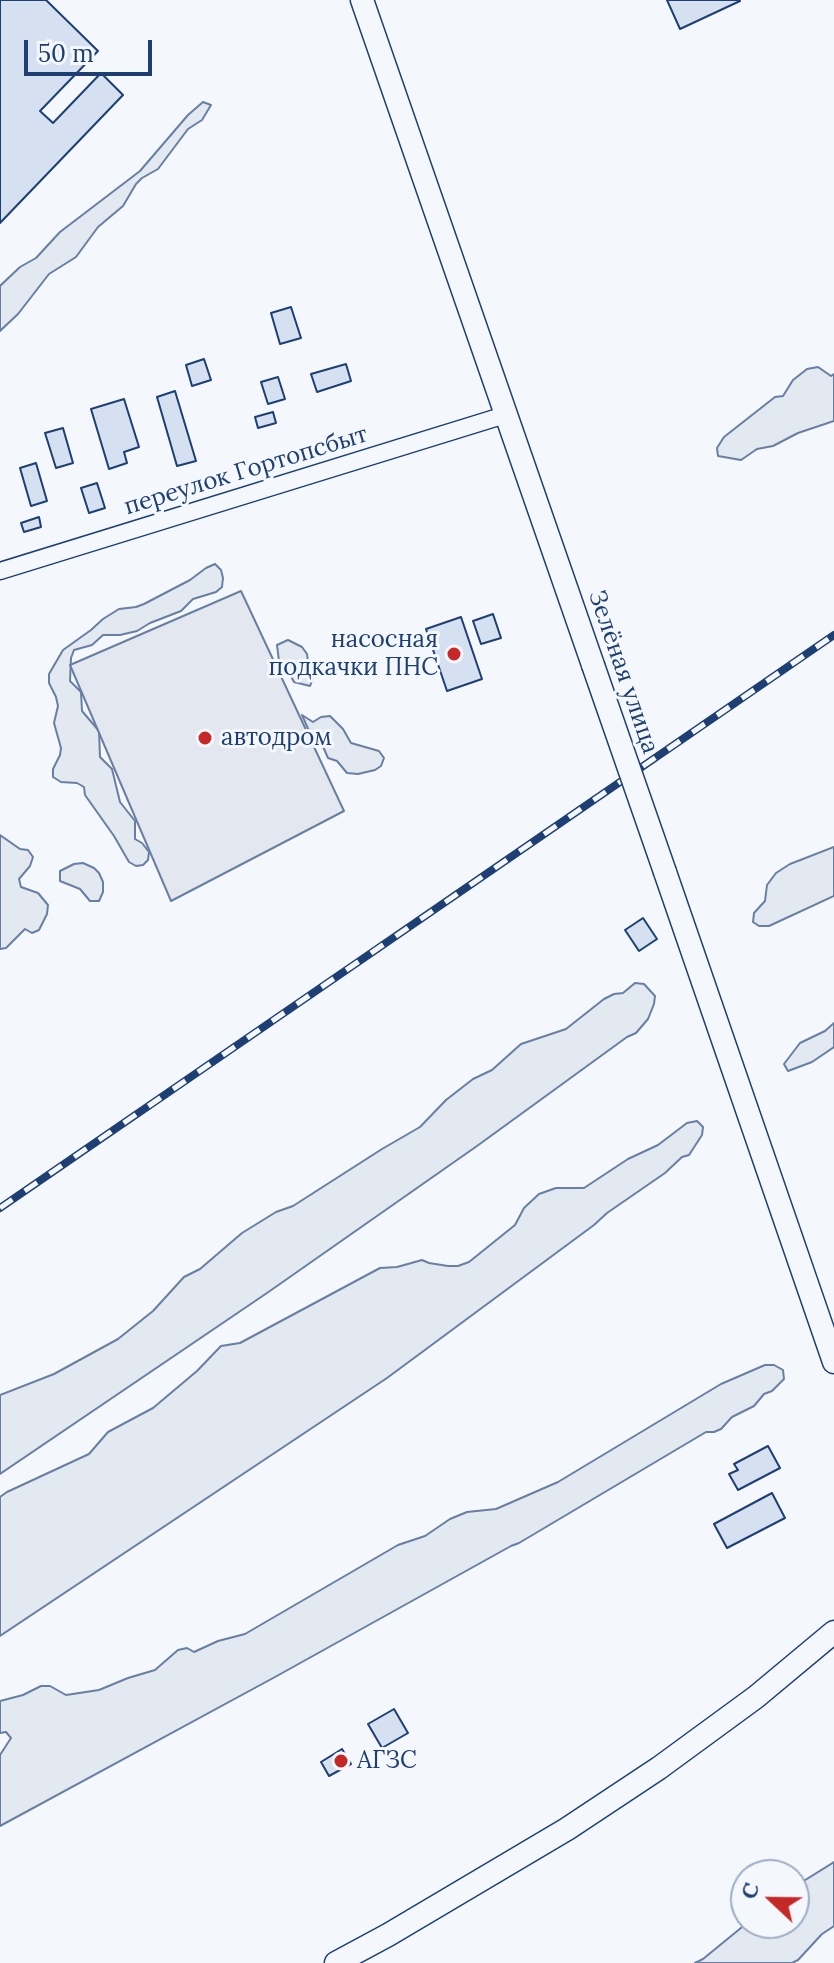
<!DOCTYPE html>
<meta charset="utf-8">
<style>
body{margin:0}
#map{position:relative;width:834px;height:1963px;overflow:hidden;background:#f4f7fb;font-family:Lora,serif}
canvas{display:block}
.north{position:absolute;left:730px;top:1859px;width:80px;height:80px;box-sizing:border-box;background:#f4f7fb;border:2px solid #9eadc5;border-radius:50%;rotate:292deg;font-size:22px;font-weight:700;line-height:32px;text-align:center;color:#1d3f73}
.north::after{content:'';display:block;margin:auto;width:28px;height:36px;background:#c62828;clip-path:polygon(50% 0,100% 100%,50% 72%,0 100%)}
.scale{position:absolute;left:24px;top:40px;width:128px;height:36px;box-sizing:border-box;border:4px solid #1d3f73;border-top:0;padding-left:10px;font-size:24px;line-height:28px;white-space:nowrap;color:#1d3f73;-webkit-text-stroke:6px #f4f7fb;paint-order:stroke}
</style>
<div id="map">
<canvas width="834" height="1963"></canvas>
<div class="north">С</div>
<div class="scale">50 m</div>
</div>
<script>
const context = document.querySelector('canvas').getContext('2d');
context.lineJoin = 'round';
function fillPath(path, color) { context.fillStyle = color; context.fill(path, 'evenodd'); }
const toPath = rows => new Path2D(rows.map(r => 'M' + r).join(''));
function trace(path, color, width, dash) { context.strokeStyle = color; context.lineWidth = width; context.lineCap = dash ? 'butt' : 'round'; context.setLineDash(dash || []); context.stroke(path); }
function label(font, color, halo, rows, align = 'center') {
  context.font = font + ' Lora,serif'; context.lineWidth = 6; context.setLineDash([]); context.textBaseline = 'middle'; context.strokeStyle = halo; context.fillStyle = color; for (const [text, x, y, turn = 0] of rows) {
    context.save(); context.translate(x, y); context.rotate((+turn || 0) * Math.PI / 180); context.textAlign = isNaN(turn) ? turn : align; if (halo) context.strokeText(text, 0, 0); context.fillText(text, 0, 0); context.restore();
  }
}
const green = toPath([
 [203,102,211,105,202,120,188,129,158,169,142,178,136,184,123,206,98,227,76,257,49,274,18,314,0,331,0,286,20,267,36,258,60,232,140,171,188,115,203,102],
 [818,367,831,376,834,374,834,421,798,433,773,446,757,449,741,460,718,456,717,448,724,437,775,397,783,396,793,380,807,369,818,367],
 [215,564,221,570,223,578,222,587,216,592,193,599,181,611,150,623,137,631,120,635,103,635,92,645,74,650,71,658,70,681,81,692,82,711,99,731,100,757,112,769,120,802,135,821,135,839,142,843,149,852,148,860,143,865,136,866,129,862,114,836,85,795,84,787,77,783,61,782,53,777,53,769,60,755,61,748,54,723,58,706,56,697,49,683,49,674,63,650,91,630,103,619,119,609,136,607,144,604,190,580,206,568,215,564],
 [288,640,302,647,307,654,308,662,313,678,310,686,294,682,286,667,279,661,277,645,288,640],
 [302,715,313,722,321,717,330,716,343,729,351,743,379,751,384,758,381,766,375,770,358,774,347,773,337,761,328,758,321,742,309,731,302,715],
 [0,835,20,849,28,850,33,857,30,866,19,879,21,887,38,893,48,905,47,914,39,930,32,933,25,929,6,948,0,949,0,835],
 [834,847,834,896,769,926,759,926,753,922,754,913,765,901,767,885,776,873,790,864,834,847],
 [83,863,94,868,99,873,103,882,103,892,99,901,90,901,80,889,60,881,60,871,74,864,83,863],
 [635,983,644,984,655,996,654,1004,648,1019,636,1033,627,1037,477,1146,267,1293,0,1474,0,1395,54,1374,118,1339,153,1311,184,1277,200,1269,242,1233,276,1212,293,1206,382,1149,420,1127,446,1100,473,1079,492,1070,521,1044,566,1029,604,999,614,994,623,993,635,983],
 [834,1023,834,1047,812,1062,788,1071,784,1064,800,1043,825,1031,834,1023],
 [697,1121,703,1127,702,1135,689,1155,682,1157,665,1173,607,1213,594,1225,387,1378,0,1636,0,1497,7,1492,89,1454,108,1432,153,1408,197,1371,221,1346,240,1343,380,1268,397,1267,422,1260,429,1263,448,1266,458,1266,469,1262,515,1225,524,1208,539,1194,556,1188,584,1188,628,1159,658,1145,687,1123,697,1121],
 [765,1365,774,1365,783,1370,784,1379,772,1391,764,1394,754,1406,732,1417,721,1429,714,1432,706,1432,519,1543,511,1546,275,1677,0,1826,0,1755,11,1738,6,1732,0,1733,0,1701,23,1695,41,1686,50,1686,66,1695,99,1690,128,1678,155,1670,178,1650,187,1648,194,1652,218,1641,245,1634,398,1545,425,1536,450,1519,467,1512,496,1509,558,1482,721,1384,765,1365],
 [834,1862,834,1926,822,1934,798,1960,792,1963,695,1963,703,1959,747,1923,794,1923,794,1887,834,1862]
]);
fillPath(green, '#e3e9f0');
trace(green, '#687fa3', 2);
const parking = toPath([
 [241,591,344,811,171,901,70,665,241,591]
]);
fillPath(parking, '#e3e8f0');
trace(parking, '#687fa3', 2);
const building = toPath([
 [0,0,46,0,98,51,40,111,53,123,101,73,123,95,0,223,0,0],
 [667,0,739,0,740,1,680,29,667,0],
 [291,307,301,338,280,344,271,313,291,307],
 [204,359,211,380,192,386,186,365,204,359],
 [346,364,351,381,317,392,311,374,346,364],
 [278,377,285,399,268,404,261,382,278,377],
 [175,391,196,461,177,466,157,397,175,391],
 [124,399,139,447,124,452,127,463,109,469,91,409,124,399],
 [273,412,276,423,258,428,255,417,273,412],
 [63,428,73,463,56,468,45,433,63,428],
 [36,463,47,501,31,506,20,468,36,463],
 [97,483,105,508,89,513,81,488,97,483],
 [39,517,41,527,24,532,21,523,39,517],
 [493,614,501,638,481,644,473,621,493,614],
 [461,617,482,679,447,691,426,629,461,617],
 [643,918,657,939,639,951,625,930,643,918],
 [768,1446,780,1468,738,1490,729,1474,738,1470,734,1464,768,1446],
 [772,1493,785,1518,727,1548,714,1524,772,1493],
 [394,1709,408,1733,382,1748,368,1724,394,1709],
 [342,1749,351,1764,329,1776,321,1762,342,1749]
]);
fillPath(building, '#d5e0f0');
trace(building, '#1d3f73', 2);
const street = toPath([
 [0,571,505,415]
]);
const secondary = toPath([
 [362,0,593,665],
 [665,872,834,1362],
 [336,1963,388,1935,567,1829,659,1768,756,1697,834,1632]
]);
trace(street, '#1d3f73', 19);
trace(secondary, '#1d3f73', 25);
trace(street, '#f4f7fb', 16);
trace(secondary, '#f4f7fb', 22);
const rail = toPath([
 [0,1208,834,635]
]);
trace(rail, '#1d3f73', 8);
trace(rail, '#f4f7fb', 5, [15]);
const secondaryBridge = toPath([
 [593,665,665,872]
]);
trace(secondaryBridge, '#1d3f73', 25, []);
trace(secondaryBridge, '#f4f7fb', 22);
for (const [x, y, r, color] of [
 [454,654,8,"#c62828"],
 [205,738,8,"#c62828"],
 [341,1761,8,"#c62828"]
]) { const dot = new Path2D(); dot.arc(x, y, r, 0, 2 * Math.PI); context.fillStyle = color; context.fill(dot); trace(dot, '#f4f7fb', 3); }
label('24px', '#1d3f73', '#f4f7fb', [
 ["переулок Гортопсбыт",246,471,-17],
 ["Зелёная улица",623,672,71]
]);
label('24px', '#1d3f73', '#f4f7fb', [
 ["насосная",438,640,"right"],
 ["подкачки ПНС",438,668,"right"],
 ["автодром",221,738],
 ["АГЗС",357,1761]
], 'left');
</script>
